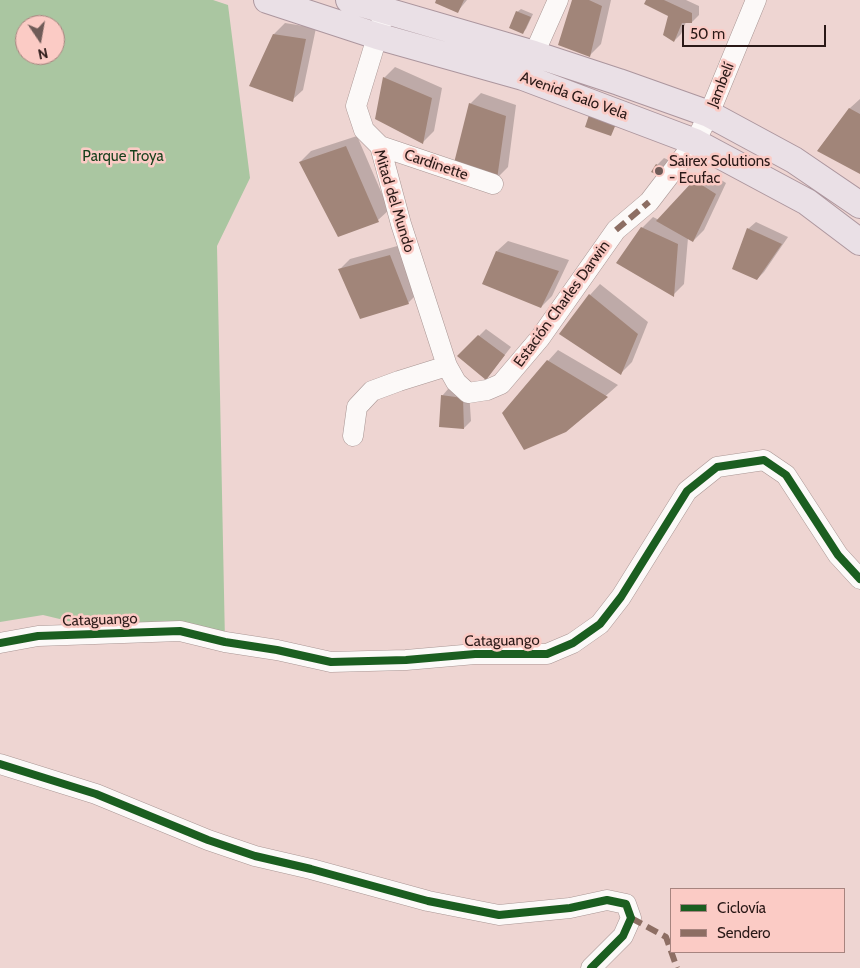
<!DOCTYPE html>
<meta charset="utf-8">
<style>
body{margin:0}
#map{position:relative;width:860px;height:968px;overflow:hidden;background:#eed5d2;font-family:Cabin,sans-serif}
canvas{display:block}
.legend{position:absolute;left:670px;top:888px;width:175px;height:65px;box-sizing:border-box;background:#fbcbc5;border:1px solid #a7847f;margin:0;padding:6px 9px;list-style:none;font-size:15px;color:#2a1917}
.legend li{display:flex;align-items:center;gap:10px;height:25px}
.legend b{width:25px;border:1px solid #a7847f}
.north{position:absolute;left:15px;top:15px;width:50px;height:50px;box-sizing:border-box;background:#fbcbc5;border:1px solid #a7847f;border-radius:50%;rotate:168deg;font-size:14px;font-weight:700;line-height:20px;text-align:center;color:#2a1917}
.north::after{content:'';display:block;margin:auto;width:18px;height:22px;background:#6f5b58;clip-path:polygon(50% 0,100% 100%,50% 72%,0 100%)}
.scale{position:absolute;left:682px;top:25px;width:144px;height:22px;box-sizing:border-box;border:2px solid #2a1917;border-top:0;padding-left:6px;font-size:15px;line-height:18px;white-space:nowrap;color:#2a1917;-webkit-text-stroke:4px #fbcbc5;paint-order:stroke}
</style>
<div id="map">
<canvas width="860" height="968"></canvas>
<ul class="legend">
<li><b style="height:6px;background:#1b5e20"></b>Ciclovía</li>
<li><b style="height:6px;background:#8d6e63"></b>Sendero</li>
</ul>
<div class="north">N</div>
<div class="scale">50 m</div>
</div>
<script>
const context = document.querySelector('canvas').getContext('2d');
context.lineJoin = 'round';
function fillPath(path, color) { context.fillStyle = color; context.fill(path, 'evenodd'); }
const toPath = rows => new Path2D(rows.map(r => 'M' + r).join(''));
function trace(path, color, width, dash) { context.strokeStyle = color; context.lineWidth = width; context.lineCap = dash ? 'butt' : 'round'; context.setLineDash(dash || []); context.stroke(path); }
function label(font, color, halo, rows, align = 'center') {
  context.font = font + ' Cabin,sans-serif'; context.lineWidth = 5; context.setLineDash([]); context.textBaseline = 'middle'; context.strokeStyle = halo; context.fillStyle = color; for (const [text, x, y, turn = 0] of rows) {
    context.save(); context.translate(x, y); context.rotate((+turn || 0) * Math.PI / 180); context.textAlign = isNaN(turn) ? turn : align; if (halo) context.strokeText(text, 0, 0); context.fillText(text, 0, 0); context.restore();
  }
}
fillPath(toPath([
 [0,0,213,0,228,5,250,178,217,246,225,642,118,633,43,615,0,622],
 [25,25,55,25,55,55,25,55]
]), '#aac6a1');
fillPath(toPath([
 [438,0,467,0,458,11],
 [573,0,611,0,601,44,590,55],
 [647,0,686,0,699,6,699,15,692,22,686,22,681,34,674,41,670,15],
 [521,9,533,14,526,29,523,32,517,12],
 [285,23,316,28,303,90,292,100,274,34],
 [395,67,442,88,434,131,423,142,384,78],
 [481,93,516,105,508,167,497,178,470,104],
 [860,99,860,172,818,150,850,108],
 [357,136,389,210,378,220,300,162,311,151],
 [664,158,673,162,662,175,657,165],
 [705,170,726,183,704,230,693,241,688,238,684,284,673,295,642,228,653,217,659,220],
 [756,222,788,237,764,272,757,279,734,268,748,229],
 [508,241,569,260,552,296,541,307,497,251],
 [401,245,419,292,408,303,340,269,350,259],
 [600,284,648,322,632,362,621,373,590,295],
 [486,329,511,347,486,379,459,356],
 [558,350,618,385,566,431,548,361],
 [449,388,469,391,471,421,464,428,442,396]
]), '#0003');
fillPath(toPath([
 [436,0,464,0,458,13,435,3],
 [572,0,589,0,602,6,590,57,558,45],
 [646,0,664,0,692,13,692,23,682,23,674,42,663,35,668,16,644,4],
 [516,11,531,17,523,34,509,28],
 [273,34,306,39,293,102,249,86],
 [383,77,432,98,423,144,375,119],
 [469,103,506,116,497,179,453,167],
 [849,108,860,114,860,174,817,151],
 [589,115,616,124,611,136,585,127],
 [346,146,379,222,338,237,299,162],
 [656,164,667,170,662,177,651,172],
 [694,180,716,194,693,242,656,221],
 [641,227,678,244,674,297,616,263],
 [747,228,782,244,757,280,732,269],
 [496,251,559,271,541,308,482,284],
 [390,255,409,304,360,319,338,269],
 [589,294,638,334,621,375,559,334],
 [478,335,505,355,486,380,457,356],
 [547,360,608,397,566,432,524,450,502,413],
 [441,395,463,398,464,429,439,427]
]), '#a18579');
const minor = toPath([
 [381,24,356,106,364,130,380,146,401,224,447,366],
 [534,54,558,0],
 [380,146,493,184],
 [353,436,357,407,372,391,399,381,447,366,456,382,468,393,487,390,501,384,540,338,616,230,649,202,695,142,709,114,756,0],
 [0,643,38,636,180,631,225,642,277,650,331,662,406,660,475,654,547,654,573,643,600,624,621,597,687,491,717,467,764,460,786,475,838,555,860,579],
 [0,764,96,794,208,840,255,856,311,869,428,901,499,915,570,908,607,900,626,904,631,918,623,936,591,968]
]);
const major = toPath([
 [267,0,377,36,523,77,695,142,807,202,860,242],
 [349,0,534,54,619,82,709,114,794,160,860,205]
]);
trace(minor, '#a99694', 21);
trace(major, '#ac969e', 28);
trace(minor, '#fcf9f8', 20);
trace(major, '#eae0e6', 26);
trace(toPath([
 [616,230,649,202],
 [631,918,666,937,677,968]
]), '#8d6e63', 6, [12, 6]);
trace(toPath([
 [0,643,38,636,180,631,225,642,277,650,331,662,406,660,475,654,547,654,573,643,600,624,621,597,687,491,717,467,764,460,786,475,838,555,860,579],
 [0,764,96,794,208,840,255,856,311,869,428,901,499,915,570,908,607,900,626,904,631,918,623,936,591,968]
]), '#1b5e20', 8);
for (const [x, y, r, color] of [
 [659,171,5,"#6f5b58"]
]) { const dot = new Path2D(); dot.arc(x, y, r, 0, 2 * Math.PI); context.fillStyle = color; context.fill(dot); trace(dot, '#fbcbc5', 2); }
label('15px', '#2a1917', '#fbcbc5', [
 ["Jambelí",721,85,-68],
 ["Avenida Galo Vela",574,96,20],
 ["Cardinette",436,165,19],
 ["Mitad del Mundo",394,201,73],
 ["Estación Charles Darwin",562,304,-54],
 ["Cataguango",100,620,-2],
 ["Cataguango",502,641,-1]
]);
label('15px', '#153f1b', '#fbcbc5', [
 ["Parque Troya",123,157]
]);
label('15px', '#2a1917', '#fbcbc5', [
 ["Sairex Solutions",669,162],
 ["- Ecufac",669,179]
], 'left');
</script>
